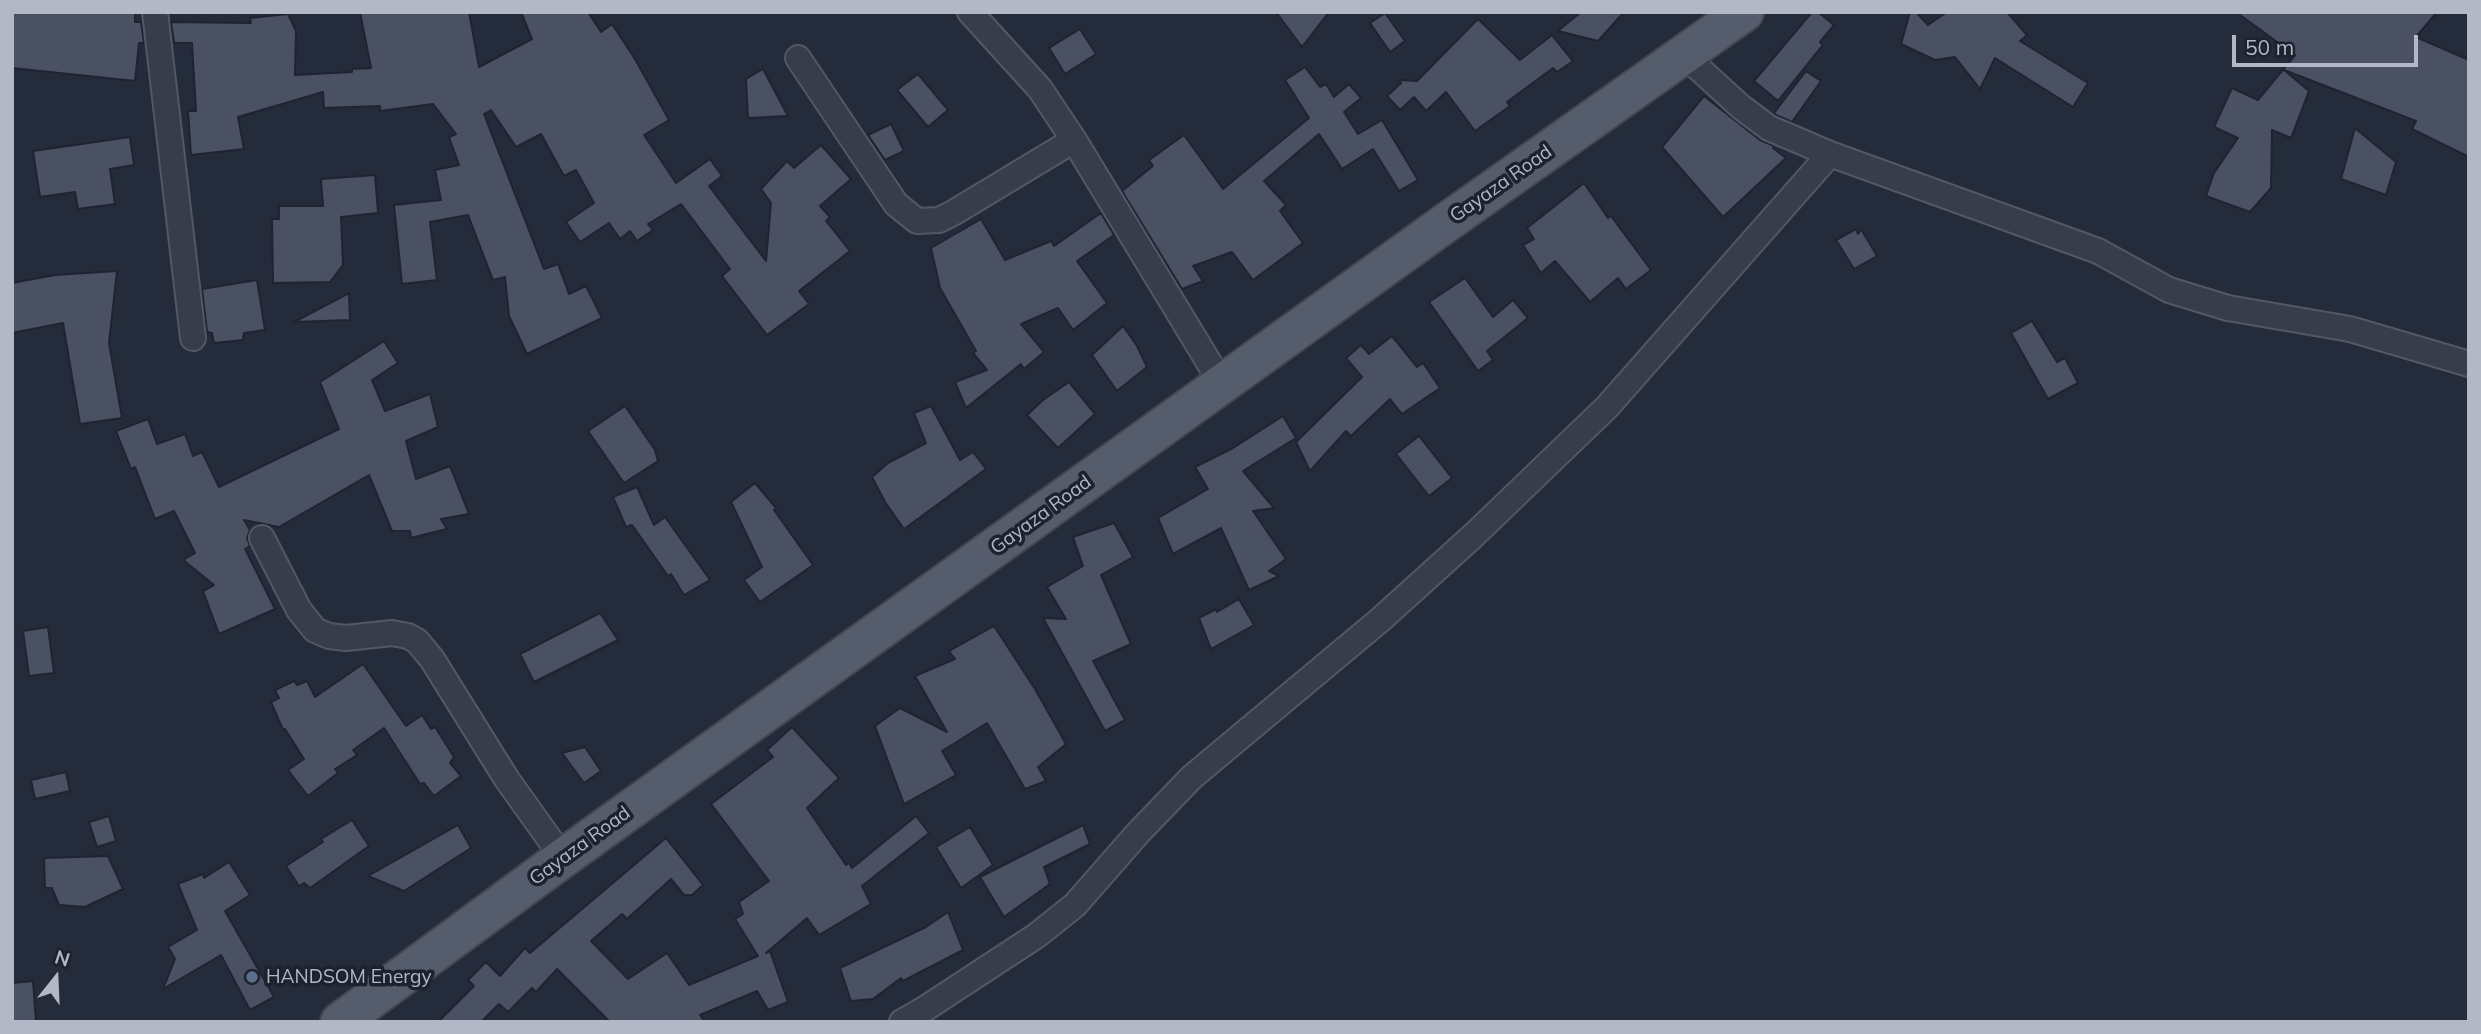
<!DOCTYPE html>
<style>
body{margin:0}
#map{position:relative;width:2481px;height:1034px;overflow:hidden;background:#242b3a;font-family:Mulish,sans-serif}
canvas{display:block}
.frame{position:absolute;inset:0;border:14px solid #b3b8c6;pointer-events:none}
.north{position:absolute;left:21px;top:943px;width:70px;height:70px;-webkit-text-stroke:5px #1d222f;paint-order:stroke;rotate:18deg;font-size:19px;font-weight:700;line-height:28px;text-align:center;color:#b3b8c6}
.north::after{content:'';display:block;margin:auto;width:24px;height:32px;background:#b3b8c6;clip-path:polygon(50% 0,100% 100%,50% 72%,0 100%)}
.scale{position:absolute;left:2232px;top:35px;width:186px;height:32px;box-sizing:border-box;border:4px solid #b3b8c6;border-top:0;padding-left:9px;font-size:21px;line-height:24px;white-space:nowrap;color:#b3b8c6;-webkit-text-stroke:5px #1d222f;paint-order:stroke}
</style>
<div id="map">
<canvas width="2481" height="1034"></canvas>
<div class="frame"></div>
<div class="north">N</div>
<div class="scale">50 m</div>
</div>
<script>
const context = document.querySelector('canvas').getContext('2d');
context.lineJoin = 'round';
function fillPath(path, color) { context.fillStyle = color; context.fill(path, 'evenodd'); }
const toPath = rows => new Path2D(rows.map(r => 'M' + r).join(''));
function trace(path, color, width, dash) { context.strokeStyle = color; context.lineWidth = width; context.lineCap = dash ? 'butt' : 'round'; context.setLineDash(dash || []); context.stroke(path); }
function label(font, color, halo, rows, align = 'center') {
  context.font = font + ' Mulish,sans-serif'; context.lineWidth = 7; context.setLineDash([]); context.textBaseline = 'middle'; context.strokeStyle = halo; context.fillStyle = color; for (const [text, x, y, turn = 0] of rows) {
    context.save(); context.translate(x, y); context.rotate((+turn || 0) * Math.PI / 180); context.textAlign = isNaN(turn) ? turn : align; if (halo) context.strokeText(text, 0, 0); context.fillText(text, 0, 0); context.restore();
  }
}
const building = toPath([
 [12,12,135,12,135,22,141,22,144,43,139,43,135,81,12,68,12,12],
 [360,12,469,12,479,67,532,39,521,12,588,12,601,32,612,24,635,59,669,120,644,135,676,183,710,159,722,176,709,186,766,261,771,203,761,189,787,161,794,168,821,145,851,179,820,206,830,217,826,221,850,251,799,291,809,304,767,335,722,276,730,269,681,204,648,224,653,230,637,241,630,231,620,239,609,223,580,242,566,222,594,203,576,170,564,176,541,134,516,147,491,110,484,114,544,269,558,264,569,294,586,286,602,318,527,354,509,316,505,277,493,280,468,215,430,222,437,280,402,284,394,205,441,200,435,170,459,165,449,137,456,134,433,104,380,111,380,106,324,108,323,92,238,117,244,149,191,155,188,111,196,111,192,43,174,43,171,22,251,23,250,18,288,14,296,31,295,75,352,72,352,69,371,68,360,12],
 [1276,12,1329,12,1302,47,1276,12],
 [1581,12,1624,12,1598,41,1558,31,1581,12],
 [1812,12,1818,12,1834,25,1820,42,1823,45,1778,101,1754,81,1812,12],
 [1910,12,1916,12,1928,25,1947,12,2007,12,2027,35,2020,41,2088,83,2073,107,1995,58,1980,89,1955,57,1935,60,1901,44,1910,12],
 [2236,12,2437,12,2416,37,2469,60,2469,157,2412,129,2416,121,2284,70,2309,91,2291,138,2272,130,2271,188,2250,212,2206,196,2214,173,2238,138,2214,127,2232,88,2258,100,2295,55,2236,12],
 [1385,13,1405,41,1390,52,1370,23,1385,13],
 [1478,19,1520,60,1552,35,1573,61,1557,72,1553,68,1507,102,1510,106,1475,131,1446,92,1426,111,1414,97,1400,110,1387,96,1401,83,1398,80,1417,81,1478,19],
 [1080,29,1096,54,1065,74,1049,48,1080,29],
 [1305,67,1320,87,1326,84,1334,97,1349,84,1361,98,1344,112,1358,134,1382,120,1418,180,1399,191,1373,149,1342,169,1319,134,1264,181,1286,205,1280,211,1303,243,1253,280,1232,252,1193,266,1203,281,1182,289,1122,191,1153,166,1149,160,1184,135,1223,189,1309,118,1285,80,1305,67],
 [763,69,788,116,748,118,746,79,763,69],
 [1806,71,1821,81,1792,122,1776,115,1774,113,1806,71],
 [918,74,948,110,928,127,897,90,918,74],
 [1704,96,1760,140,1774,146,1773,148,1786,158,1723,217,1662,147,1704,96],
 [891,124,904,151,885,160,868,135,891,124],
 [2355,128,2396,162,2386,195,2341,179,2355,128],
 [130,137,134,165,110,169,115,204,78,209,75,192,40,197,33,151,130,137],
 [375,175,378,213,341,217,343,265,330,282,273,283,272,219,279,219,279,206,323,206,321,179,375,175],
 [1584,183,1608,218,1611,216,1651,270,1626,289,1618,278,1590,302,1555,261,1541,273,1523,245,1534,239,1527,228,1584,183],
 [1101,213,1114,235,1077,261,1107,303,1073,330,1058,308,1021,324,1044,352,1024,369,1021,364,966,408,955,382,987,370,973,353,976,351,940,288,931,248,981,219,1005,260,1051,241,1054,246,1101,213],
 [1856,229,1858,234,1861,229,1877,256,1854,269,1836,240,1856,229],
 [117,271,109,343,122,418,80,424,63,323,12,333,12,283,55,275,117,271],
 [1465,278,1493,317,1513,300,1528,318,1487,351,1493,360,1478,371,1429,302,1465,278],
 [257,280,265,330,244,333,243,340,214,343,212,333,207,332,202,289,257,280],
 [349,293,350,320,294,322,349,293],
 [2032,321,2057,362,2065,358,2078,383,2048,399,2011,333,2032,321],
 [1123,326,1137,346,1147,367,1117,391,1092,355,1123,326],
 [1392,336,1417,367,1423,363,1440,388,1402,414,1390,399,1351,436,1346,431,1310,471,1296,442,1362,377,1346,358,1361,345,1369,354,1392,336],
 [384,341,398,363,372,380,385,411,430,394,438,427,406,441,416,479,450,466,469,514,441,519,447,529,411,538,410,531,392,531,369,475,279,527,244,520,250,530,247,538,250,546,245,549,275,609,219,634,203,591,214,585,183,560,195,553,174,511,155,519,135,467,131,469,116,431,148,419,157,444,185,434,193,456,202,452,219,487,339,429,320,382,384,341],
 [1069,382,1095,414,1058,448,1027,415,1043,400,1069,382],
 [625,406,655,450,658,461,624,483,588,431,625,406],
 [931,406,960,460,973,452,986,469,904,529,885,502,872,477,888,463,926,443,914,413,931,406],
 [1283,416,1296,438,1243,471,1274,508,1253,511,1286,559,1269,571,1279,576,1249,590,1221,528,1173,554,1158,518,1208,489,1195,467,1233,448,1283,416],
 [1419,436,1452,478,1429,496,1396,454,1419,436],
 [755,483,776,508,774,510,813,565,760,602,744,580,762,567,731,502,755,483],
 [637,487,654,525,665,517,710,580,684,595,671,574,668,576,632,525,626,527,613,497,637,487],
 [1114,523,1133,557,1101,575,1131,644,1093,661,1125,720,1105,731,1043,618,1066,619,1047,587,1083,566,1073,537,1114,523],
 [1239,599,1254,625,1211,649,1199,618,1216,609,1217,612,1239,599],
 [600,613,618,640,534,682,520,654,600,613],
 [994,626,1035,689,1066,744,1038,767,1046,781,1025,789,987,723,942,751,956,775,904,804,875,726,900,708,947,732,915,676,955,659,949,651,994,626],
 [48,627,54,673,29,676,23,631,48,627],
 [363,664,406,726,422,715,431,729,435,727,454,757,450,763,461,776,434,796,424,783,420,784,384,728,353,750,357,755,335,769,338,773,308,796,288,770,304,759,285,729,283,730,271,702,279,698,275,690,294,681,297,685,307,681,315,697,363,664],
 [792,727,839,778,807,808,846,865,849,863,852,868,916,816,929,833,862,886,871,904,819,935,807,918,766,953,770,951,788,1002,768,1010,757,991,700,1015,705,1022,610,1022,557,969,536,992,532,988,508,1012,499,1004,481,1022,438,1022,474,986,468,980,486,962,500,976,525,948,530,953,666,838,703,885,692,895,684,895,671,879,627,919,622,914,591,941,628,979,667,953,689,985,758,956,735,919,743,914,739,902,769,881,711,804,773,757,767,750,792,727],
 [585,747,601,771,584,783,562,753,585,747],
 [66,772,70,791,35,799,31,780,66,772],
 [109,816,116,841,97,847,89,822,109,816],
 [352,820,369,846,310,888,304,883,299,886,286,866,323,842,321,839,352,820],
 [458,825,471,848,404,891,368,876,458,825],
 [1083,825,1090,844,1044,867,1050,884,1004,917,980,877,1083,825],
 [970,827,993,865,961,888,936,847,970,827],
 [108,856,123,889,85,907,59,905,52,888,45,888,44,858,108,856],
 [229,862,250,895,225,911,274,997,250,1010,221,955,163,989,175,959,168,947,197,930,178,884,203,874,204,878,229,862],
 [948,912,963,950,903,981,901,978,873,999,851,1001,840,968,926,927,948,912],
 [33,981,36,1022,12,1022,12,983,33,981]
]);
fillPath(building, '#4a5163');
trace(building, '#1f2431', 2);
const minor = toPath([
 [155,12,193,338],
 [970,12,1040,89,1074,140,1222,384],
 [1684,55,1741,107,1769,128,1830,154,2098,251,2169,290,2228,308,2350,329,2469,364],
 [798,58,896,204,917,221,939,220,953,213,1074,140],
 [262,538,299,610,315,630,329,636,346,638,392,633,408,636,417,641,432,659,506,778,563,858],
 [902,1022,923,1010,1036,936,1075,905,1138,833,1192,777,1380,620,1474,535,1607,407,1830,154]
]);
const primary = toPath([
 [340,1022,563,858,1447,222,1744,12]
]);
trace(minor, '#535865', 28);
trace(primary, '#414653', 42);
trace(minor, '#373d4b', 24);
trace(primary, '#555c6b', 38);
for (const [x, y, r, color] of [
 [252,977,7,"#5c6f8a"]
]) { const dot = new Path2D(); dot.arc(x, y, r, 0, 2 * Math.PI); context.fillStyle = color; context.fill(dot); trace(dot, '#1d222f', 2.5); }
label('19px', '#b3b8c6', '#1d222f', [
 ["Gayaza Road",1501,184,-35],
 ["Gayaza Road",1041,515,-36],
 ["Gayaza Road",580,846,-36]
]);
label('19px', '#b3b8c6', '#1d222f', [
 ["HANDSOM Energy",266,977]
], 'left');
</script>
